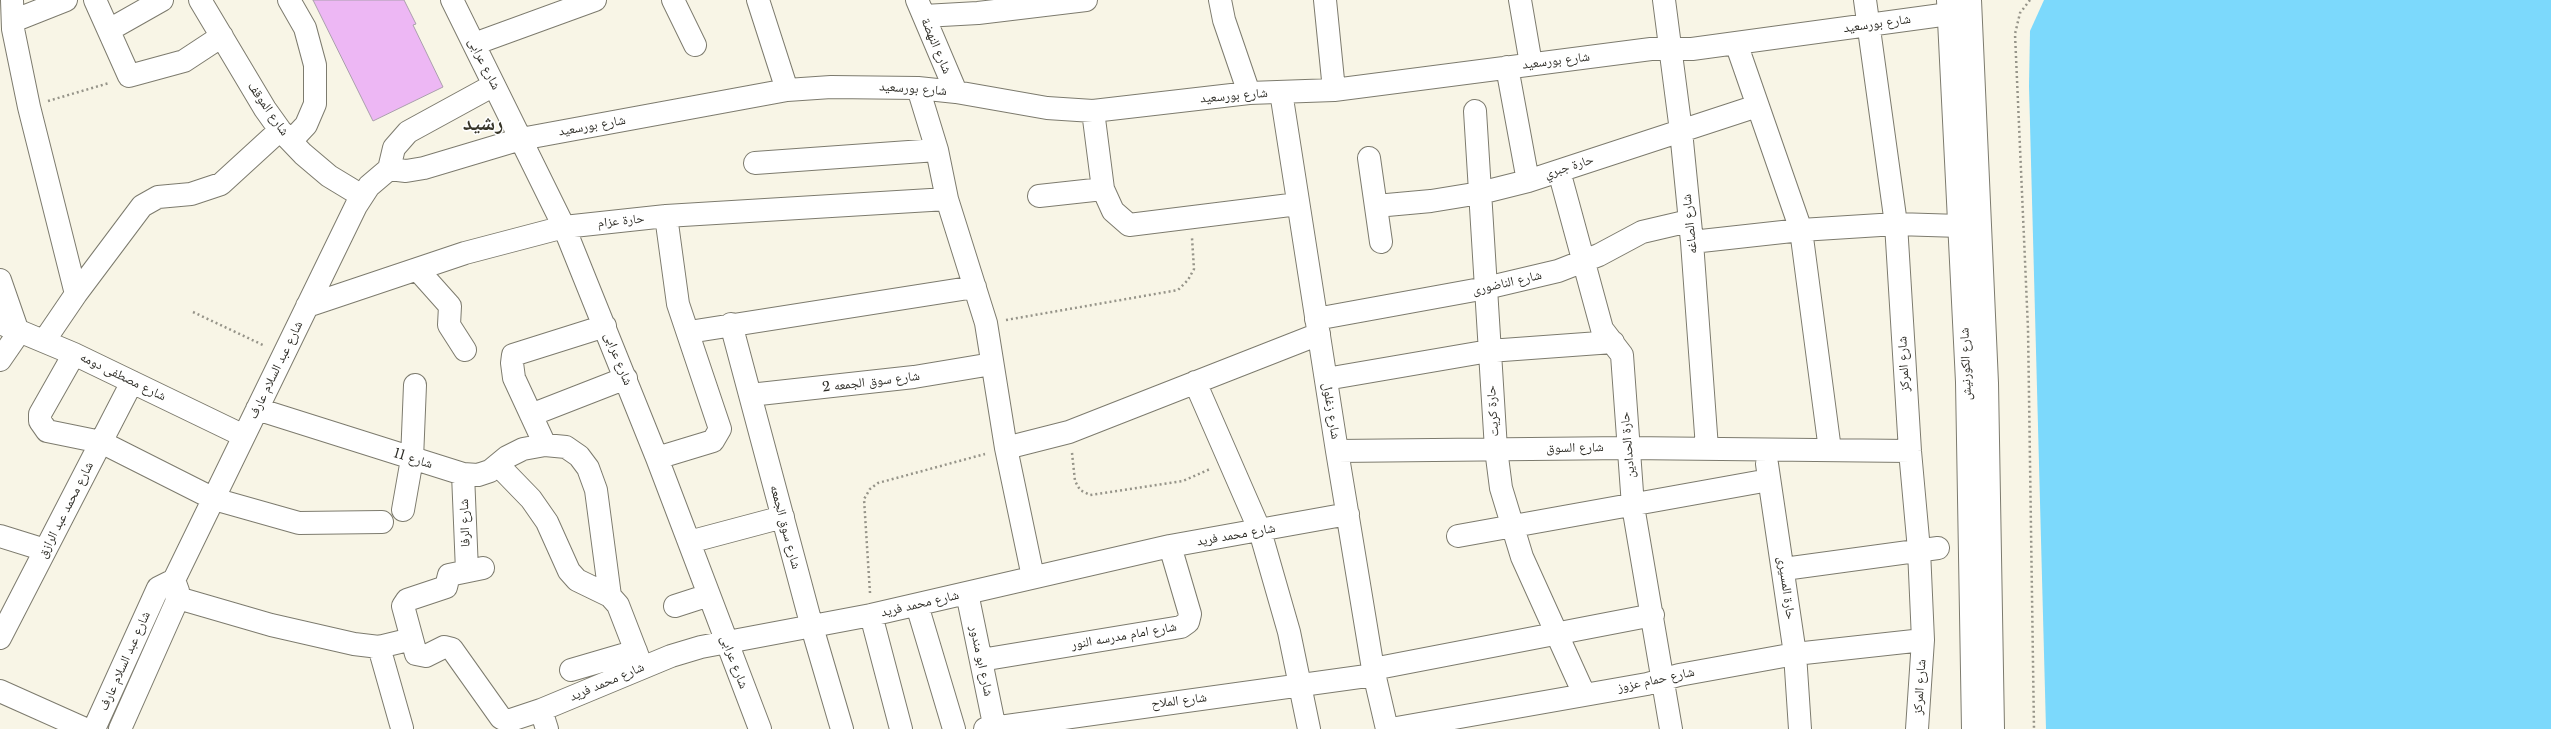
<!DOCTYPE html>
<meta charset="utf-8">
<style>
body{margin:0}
canvas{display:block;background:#f8f5e6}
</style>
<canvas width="2551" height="729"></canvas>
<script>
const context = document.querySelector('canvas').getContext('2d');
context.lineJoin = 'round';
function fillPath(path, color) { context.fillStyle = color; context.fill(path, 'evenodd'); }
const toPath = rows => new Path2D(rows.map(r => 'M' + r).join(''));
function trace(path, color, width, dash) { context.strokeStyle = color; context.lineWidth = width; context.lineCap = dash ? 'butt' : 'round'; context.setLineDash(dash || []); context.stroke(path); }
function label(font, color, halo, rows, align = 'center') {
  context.font = font + ' "Libre Baskerville","Noto Naskh Arabic",serif'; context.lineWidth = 3; context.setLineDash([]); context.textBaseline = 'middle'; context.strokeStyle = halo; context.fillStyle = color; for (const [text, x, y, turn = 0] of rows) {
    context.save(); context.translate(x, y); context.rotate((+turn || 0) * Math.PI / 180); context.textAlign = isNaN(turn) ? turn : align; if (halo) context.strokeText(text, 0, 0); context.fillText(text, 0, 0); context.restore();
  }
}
fillPath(toPath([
 [2044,0,2551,0,2551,729,2046,729,2029,86,2030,31]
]), '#7cd9fc');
const building = toPath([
 [313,0,404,0,416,24,413,25,443,87,373,121,313,0]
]);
fillPath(building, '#edb7f4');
trace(building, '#aaa0ac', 1);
const minor = toPath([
 [12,0,13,29,29,107,76,294],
 [95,0,129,76,184,61,222,36],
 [200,0,265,109,280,130,303,154,329,176,362,196],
 [289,0,305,28,315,65,315,104,306,125,291,141],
 [452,0,564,227,657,458,760,729],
 [673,0,695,45],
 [758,0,787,90],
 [917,0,956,92],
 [1220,0,1224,20,1249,93],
 [1325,0,1334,90],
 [1520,0,1531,64],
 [1664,0,1681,131,1692,242,1707,448],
 [1865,0,1896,224,1910,451,1919,550,1923,640,1917,729],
 [924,16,978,13,1086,0],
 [13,21,66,0],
 [109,30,162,0],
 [1736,43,1801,230,1830,450],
 [474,44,595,0],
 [1507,67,1528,181],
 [918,88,937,150,947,199,986,323,1006,448,1033,577],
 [1281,92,1337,451,1373,669,1387,729],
 [1093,111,1103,189,1113,211,1129,225,1298,204],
 [1475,111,1496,449,1501,488,1522,557,1584,694],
 [1369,158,1381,242],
 [755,163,937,150],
 [389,169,406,171,424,168,521,139,787,90,831,87,918,88,956,92,1047,108,1093,111,1249,93,1334,90,1651,49,1692,49,1949,14],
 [1559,171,1602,329,1622,355,1633,506,1671,729],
 [1039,196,1103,189],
 [1376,206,1431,201,1480,193,1528,181,1757,106],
 [1692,242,1801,230,1896,224,1960,226],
 [417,269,450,306,449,325,465,350],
 [0,280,17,329],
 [307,306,465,253,564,227,666,216,947,199],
 [1316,319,1486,288,1558,271,1599,255,1642,232,1689,221],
 [0,323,74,354,244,436],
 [731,324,812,627,842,729],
 [689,332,975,287],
 [44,341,76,294,142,206,158,197,191,194,221,184,280,130],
 [74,354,40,414,40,421,47,431,101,442,214,499,299,523,382,522],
 [0,360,20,331],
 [1326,379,1489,351,1613,342],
 [1195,382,1260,531,1289,632,1309,729],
 [750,395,914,377,992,364],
 [257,409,463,474,478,475,490,471,507,457,523,449,545,445,566,447,579,456,588,468,596,490,610,596],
 [531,415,626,378],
 [545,445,514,378,512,363,513,355,605,326],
 [1006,448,1069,432,1319,334],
 [1337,451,1627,448,1910,451],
 [657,458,713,441,720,429,678,304,666,216],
 [1767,464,1795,654,1800,729],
 [498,465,531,499,547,522,569,571,577,580,610,596,618,605,642,667],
 [463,474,467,571],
 [403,510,412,459,415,385],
 [0,536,45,550],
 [1458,536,1769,480],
 [689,542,783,517],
 [483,568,449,575,446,587,407,600,403,606,416,654,426,656,444,647,452,649,501,718,508,721,541,710,671,656,701,647,871,615,1170,546,1348,514],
 [1784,569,1938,548],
 [967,593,995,729],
 [178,598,271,625,354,644,379,647,412,639],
 [917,605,954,729],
 [675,606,709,595],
 [871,615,901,729],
 [0,638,132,382],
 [379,647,402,728],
 [981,660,1181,627,1188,622,1190,614,1170,546],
 [1373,669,1653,615],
 [571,670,636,651],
 [0,691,85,729],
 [541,710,547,729],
 [94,729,158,588,174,580],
 [120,729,176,603,178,591,174,580,356,206,369,186,389,169,394,148,408,132,494,85],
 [985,729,1374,675],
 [1391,729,1647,684,1679,675,1795,654,1923,640]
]);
const major = toPath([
 [1948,0,1967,382,1973,729],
 [1970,0,1987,383,1993,729]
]);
trace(minor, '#7d7b6e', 24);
trace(major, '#7d7b6e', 24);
trace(toPath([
 [2030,0,2020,13,2015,34,2028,329,2034,729],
 [48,101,109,83],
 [193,312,265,346],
 [1006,320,1178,290,1188,280,1194,269,1192,238],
 [1072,453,1075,481,1080,490,1090,495,1183,481,1210,469],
 [870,593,864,499,870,489,878,483,985,454]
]), '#969489', 2.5, [2, 3]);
trace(minor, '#fff', 22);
trace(major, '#fff', 22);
label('13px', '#2e2d27', '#fff', [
 ["شارع بورسعيد",1877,24,-8],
 ["شارع النهضة",936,46,67],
 ["شارع بورسعيد",1556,61,-7],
 ["شارع عرابى",484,64,63],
 ["شارع بورسعيد",913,89,4],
 ["شارع بورسعيد",1234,96,-5],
 ["شارع الموقف",268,109,55],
 ["شارع بورسعيد",592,126,-10],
 ["حارة جبري",1569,167,-18],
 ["حارة عزام",621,221,-6],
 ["شارع الصاغه",1690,224,-96],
 ["شارع الناضورى",1507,283,-13],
 ["شارع عرابى",618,359,68],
 ["شارع المركز",1904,364,-93],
 ["شارع الكورنيش",1966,364,-92],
 ["شارع عبد السلام عارف",276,370,-64],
 ["شارع مصطفى دومه",123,377,26],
 ["شارع سوق الجمعه 2",871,382,-7],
 ["شارع زغلول",1331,411,81],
 ["حارة كريت",1493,411,-94],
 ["حارة الحدادين",1628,445,-95],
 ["شارع السوق",1575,448,-1],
 ["شارع 11",413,459,17],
 ["شارع محمد عبد الرازق",66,510,-63],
 ["شارع الرفا",465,523,-92],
 ["شارع سوق الجمعه",785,527,75],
 ["شارع محمد فريد",1236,535,-10],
 ["حارة المسيرى",1786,588,82],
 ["شارع محمد فريد",920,604,-13],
 ["شارع امام مدرسه النور",1124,636,-10],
 ["شارع عبد السلام عارف",125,661,-66],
 ["شارع ابو مندور",981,661,78],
 ["شارع عرابى",734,662,69],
 ["شارع حمام عزوز",1656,680,-12],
 ["شارع محمد فريد",607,682,-23],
 ["شارع المركز",1920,687,-86],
 ["شارع الملاح",1179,701,-7]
]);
label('bold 21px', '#373529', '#fff', [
 ["رشيد",483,124]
]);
</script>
